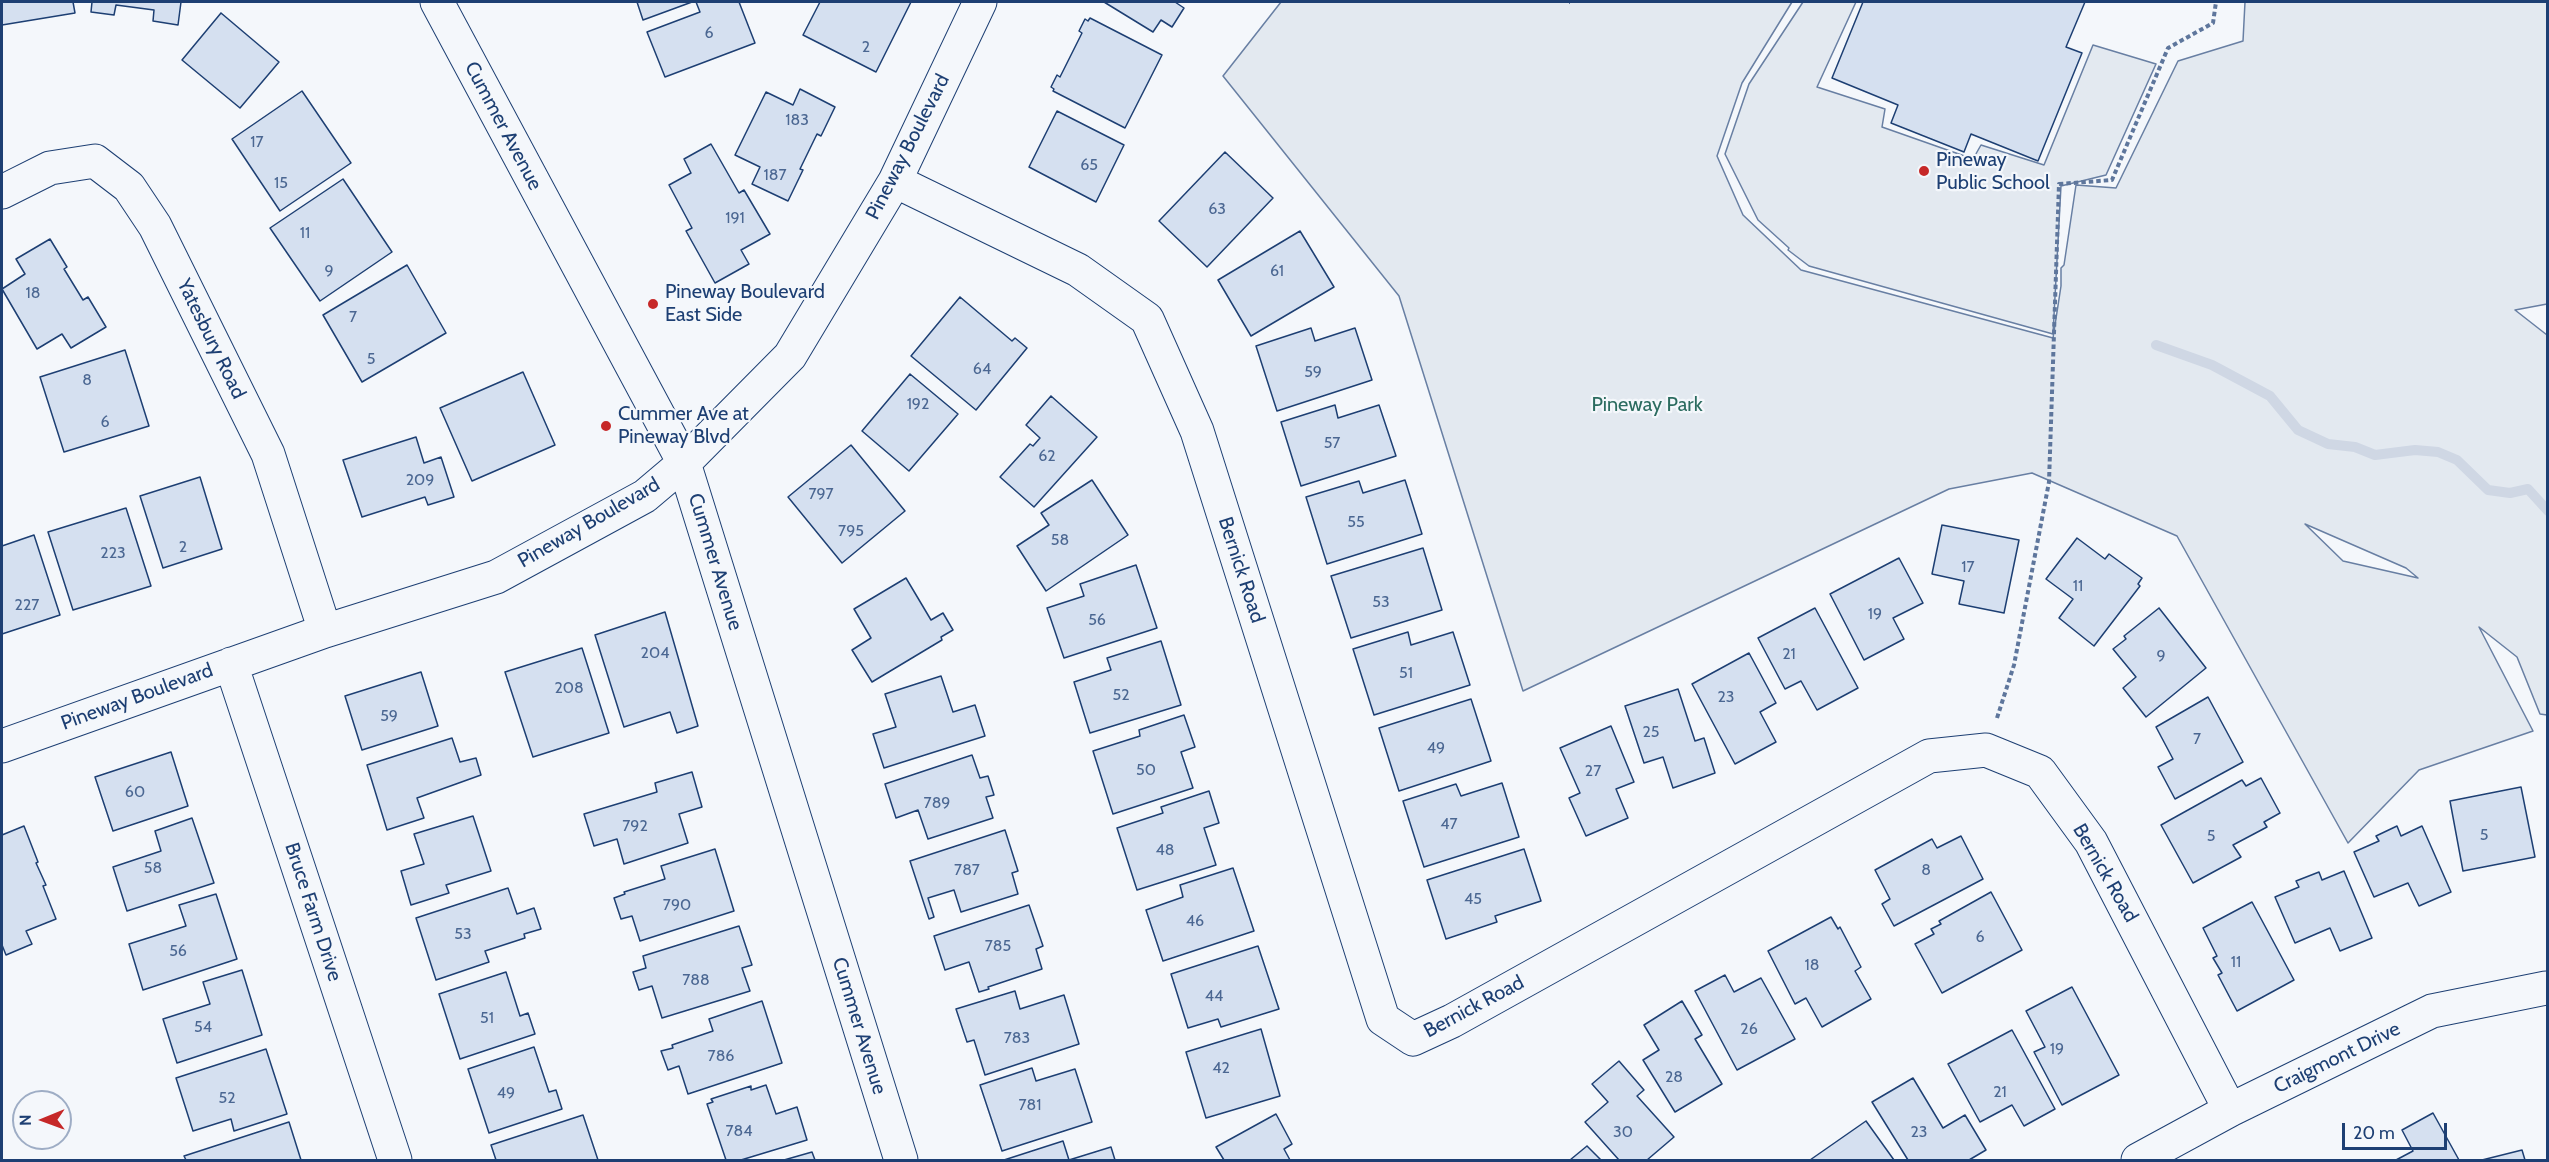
<!DOCTYPE html>
<style>
body{margin:0}
#map{position:relative;width:2549px;height:1162px;overflow:hidden;background:#f4f7fb;font-family:Cabin,sans-serif}
canvas{display:block}
.frame{position:absolute;inset:0;border:3px solid #1d3f73;pointer-events:none}
.north{position:absolute;left:12px;top:1090px;width:60px;height:60px;box-sizing:border-box;background:#f4f7fb;border:2px solid #9eadc5;border-radius:50%;rotate:269deg;font-size:16px;font-weight:700;line-height:24px;text-align:center;color:#1d3f73}
.north::after{content:'';display:block;margin:auto;width:21px;height:27px;background:#c62828;clip-path:polygon(50% 0,100% 100%,50% 72%,0 100%)}
.scale{position:absolute;left:2342px;top:1123px;width:105px;height:27px;box-sizing:border-box;border:3px solid #1d3f73;border-top:0;padding-left:8px;font-size:18px;line-height:21px;white-space:nowrap;color:#1d3f73;-webkit-text-stroke:4px #f4f7fb;paint-order:stroke}
</style>
<div id="map">
<canvas width="2549" height="1162"></canvas>
<div class="frame"></div>
<div class="north">N</div>
<div class="scale">20 m</div>
</div>
<script>
const context = document.querySelector('canvas').getContext('2d');
context.lineJoin = 'round';
function fillPath(path, color) { context.fillStyle = color; context.fill(path, 'evenodd'); }
const toPath = rows => new Path2D(rows.map(r => 'M' + r).join(''));
function trace(path, color, width, dash) { context.strokeStyle = color; context.lineWidth = width; context.lineCap = dash ? 'butt' : 'round'; context.setLineDash(dash || []); context.stroke(path); }
function label(font, color, halo, rows, align = 'center') {
  context.font = font + ' Cabin,sans-serif'; context.lineWidth = 4.5; context.setLineDash([]); context.textBaseline = 'middle'; context.strokeStyle = halo; context.fillStyle = color; for (const [text, x, y, turn = 0] of rows) {
    context.save(); context.translate(x, y); context.rotate((+turn || 0) * Math.PI / 180); context.textAlign = isNaN(turn) ? turn : align; if (halo) context.strokeText(text, 0, 0); context.fillText(text, 0, 0); context.restore();
  }
}
const green = toPath([
 [1281,2,1792,2,1742,83,1717,156,1743,215,1801,270,2053,338,2061,286,2061,268,2064,265,2076,185,2116,188,2178,61,2243,41,2245,2,2547,2,2547,304,2515,310,2547,335,2547,715,2540,714,2517,657,2479,627,2533,731,2419,770,2348,843,2177,536,2032,473,1949,489,1523,691,1399,296,1223,76,1281,2],
 [2305,524,2406,568,2418,578,2343,561,2305,524],
 [1803,2,1856,2,1817,87,1885,109,1882,127,1973,159,1981,145,2044,165,2093,45,2156,64,2106,175,2061,186,2053,334,1809,266,1788,250,1789,248,1758,220,1725,154,1749,84,1803,2]
]);
fillPath(green, '#e3e9f0');
trace(green, '#687fa3', 1.5);
trace(toPath([
 [2156,345,2212,365,2270,396,2298,430,2328,444,2355,447,2375,455,2415,450,2438,452,2457,460,2488,490,2510,493,2528,489,2548,511]
]), '#cfd7e4', 10);
const building = toPath([
 [2,2,73,2,75,13,2,25,2,2],
 [92,2,181,2,178,25,153,21,154,10,116,5,114,15,91,12,92,2],
 [637,2,692,2,643,20,637,2],
 [696,2,739,2,755,43,665,77,647,32,700,12,696,2],
 [820,2,911,2,876,72,803,35,820,2],
 [1104,2,1175,2,1184,8,1172,27,1161,20,1153,32,1104,2],
 [1863,2,2085,2,2066,47,2082,53,2038,161,1971,134,1964,152,1891,123,1898,105,1832,78,1863,2],
 [221,13,279,62,240,108,182,60,221,13],
 [1090,18,1162,55,1125,128,1053,91,1054,89,1051,87,1057,75,1060,77,1082,33,1079,31,1085,19,1088,21,1090,18],
 [800,89,835,107,821,136,817,134,800,169,803,170,788,201,752,184,760,167,735,155,766,92,793,105,800,89],
 [302,91,351,163,280,211,232,139,302,91],
 [1057,111,1124,145,1096,202,1029,167,1057,111],
 [711,144,739,193,744,190,770,234,741,250,749,264,715,283,686,231,692,228,669,185,691,173,684,159,711,144],
 [1225,152,1273,198,1207,267,1159,221,1225,152],
 [343,179,392,252,320,301,270,228,343,179],
 [1300,231,1334,287,1251,336,1218,280,1300,231],
 [50,239,67,267,64,269,83,300,88,297,106,327,71,348,62,334,37,349,2,289,25,274,16,259,50,239],
 [407,265,446,333,362,382,323,315,407,265],
 [960,297,1012,341,1015,338,1027,348,976,410,911,356,960,297],
 [1311,328,1315,341,1355,328,1372,380,1277,411,1256,346,1311,328],
 [125,350,149,426,64,452,40,377,125,350],
 [523,372,555,445,472,481,440,408,523,372],
 [910,374,958,414,909,471,862,431,910,374],
 [1051,396,1097,437,1034,507,1000,477,1030,444,1033,446,1040,438,1026,425,1051,396],
 [1335,405,1338,418,1379,405,1396,456,1301,486,1281,422,1335,405],
 [416,437,424,463,441,457,454,497,428,505,425,497,362,517,343,460,416,437],
 [851,445,905,511,842,563,788,497,851,445],
 [200,477,222,549,163,568,140,496,200,477],
 [1092,480,1128,535,1046,591,1017,546,1049,525,1041,513,1092,480],
 [1405,480,1422,534,1327,564,1306,497,1359,481,1363,493,1405,480],
 [126,508,151,586,73,610,48,532,126,508],
 [1942,525,2019,540,2004,613,1959,604,1964,581,1932,574,1942,525],
 [34,535,60,615,2,634,2,546,34,535],
 [2077,538,2105,559,2109,554,2142,578,2138,584,2140,586,2094,646,2059,618,2073,599,2046,579,2077,538],
 [1423,548,1442,610,1351,638,1331,576,1423,548],
 [1899,558,1923,603,1893,618,1904,639,1864,660,1830,594,1899,558],
 [1136,565,1157,628,1064,658,1047,608,1084,596,1080,584,1136,565],
 [906,578,931,620,943,613,953,630,941,637,942,640,872,682,852,650,871,638,854,609,906,578],
 [1815,608,1858,688,1817,710,1801,681,1785,689,1758,638,1815,608],
 [2159,608,2206,668,2146,717,2123,688,2136,677,2113,649,2126,639,2124,636,2159,608],
 [665,612,698,726,677,733,670,712,624,727,595,635,665,612],
 [1408,632,1411,645,1453,632,1470,685,1374,715,1353,649,1408,632],
 [1161,641,1181,705,1090,733,1074,682,1111,670,1107,658,1161,641],
 [582,648,609,733,533,757,505,672,582,648],
 [1749,653,1776,703,1760,712,1776,742,1735,764,1692,684,1749,653],
 [421,672,438,726,362,750,345,696,421,672],
 [941,676,953,712,975,705,985,736,884,768,873,734,896,727,885,694,941,676],
 [1678,689,1695,741,1704,738,1715,773,1673,788,1663,757,1644,763,1625,706,1678,689],
 [2208,697,2243,762,2175,799,2158,767,2173,759,2156,727,2208,697],
 [1471,699,1491,761,1399,791,1379,728,1471,699],
 [1184,715,1195,747,1181,752,1193,788,1113,814,1093,751,1140,736,1139,730,1184,715],
 [1611,726,1634,782,1616,789,1628,818,1586,836,1569,798,1580,793,1560,748,1611,726],
 [452,738,460,762,476,758,481,775,417,798,424,818,387,830,367,765,452,738],
 [171,752,188,806,113,831,95,777,171,752],
 [972,755,980,778,988,776,994,795,986,797,993,818,928,839,918,810,896,818,885,784,972,755],
 [692,772,702,807,679,814,688,843,624,864,617,839,594,846,584,814,657,792,655,783,692,772],
 [2261,778,2280,813,2264,822,2267,827,2233,845,2241,857,2193,883,2161,825,2242,780,2246,786,2261,778],
 [1502,783,1519,837,1424,867,1403,801,1456,784,1461,796,1502,783],
 [2521,787,2535,857,2463,871,2450,801,2521,787],
 [1209,791,1219,823,1204,828,1216,865,1137,890,1117,828,1163,813,1161,807,1209,791],
 [473,816,491,871,446,885,449,893,411,905,401,871,424,864,414,834,473,816],
 [192,818,214,883,127,911,113,867,161,851,155,831,192,818],
 [24,826,38,862,36,863,46,885,43,886,56,919,26,931,32,944,6,955,2,945,2,835,24,826],
 [2397,826,2401,836,2422,826,2451,892,2419,906,2408,883,2374,897,2354,852,2379,841,2376,836,2397,826],
 [1005,830,1018,871,1012,873,1018,894,961,912,954,890,928,898,934,917,929,919,910,861,1005,830],
 [1961,836,1983,879,1894,926,1882,904,1890,899,1875,870,1932,839,1937,848,1961,836],
 [715,849,734,911,640,941,632,916,621,919,614,898,625,894,624,892,665,879,661,866,715,849],
 [1524,849,1541,901,1495,916,1497,922,1446,939,1427,880,1524,849],
 [1233,868,1254,931,1163,961,1146,910,1183,897,1180,885,1233,868],
 [2344,871,2372,938,2340,951,2330,928,2295,943,2275,897,2299,887,2296,881,2319,872,2322,880,2344,871],
 [508,888,517,914,534,908,541,929,524,934,525,938,485,951,489,962,436,980,416,918,508,888],
 [1991,892,2022,950,1942,993,1915,944,1934,934,1931,929,1941,924,1939,921,1991,892],
 [216,894,237,959,143,990,129,944,186,926,179,905,216,894],
 [2252,902,2294,980,2237,1011,2218,975,2222,973,2213,958,2217,956,2203,928,2252,902],
 [1029,905,1043,946,1036,949,1042,969,988,987,989,989,979,992,969,962,945,970,934,936,1029,905],
 [1831,917,1838,929,1840,927,1861,967,1855,971,1871,999,1822,1027,1806,998,1795,1004,1768,951,1831,917],
 [739,926,752,965,742,968,750,991,662,1018,652,986,639,990,633,972,646,968,643,956,739,926],
 [1258,946,1279,1009,1221,1027,1218,1019,1188,1028,1171,974,1258,946],
 [242,970,262,1035,177,1063,163,1019,210,1004,203,982,242,970],
 [506,972,520,1016,528,1013,535,1034,460,1059,439,994,506,972],
 [1725,975,1734,992,1761,978,1795,1039,1737,1070,1695,991,1725,975],
 [2072,987,2119,1075,2062,1105,2034,1052,2045,1047,2026,1011,2072,987],
 [1015,991,1020,1009,1064,995,1079,1044,985,1075,974,1040,967,1042,956,1009,1015,991],
 [762,1001,782,1063,688,1094,679,1066,668,1070,661,1051,673,1048,672,1045,713,1031,709,1019,762,1001],
 [1682,1001,1702,1035,1695,1039,1722,1084,1675,1112,1643,1060,1659,1050,1644,1025,1682,1001],
 [1261,1029,1280,1096,1206,1118,1186,1052,1261,1029],
 [2012,1030,2055,1109,2024,1126,2012,1105,1980,1122,1948,1064,2012,1030],
 [534,1047,549,1092,556,1090,562,1109,489,1133,468,1069,534,1047],
 [266,1049,287,1114,234,1131,231,1119,193,1131,176,1078,266,1049],
 [1619,1061,1644,1090,1637,1096,1674,1137,1647,1160,1619,1160,1585,1122,1608,1102,1592,1084,1619,1061],
 [1032,1068,1036,1081,1075,1069,1092,1122,1002,1151,980,1085,1032,1068],
 [1913,1078,1943,1128,1965,1115,1986,1150,1969,1160,1908,1160,1872,1102,1913,1078],
 [766,1085,776,1114,797,1107,807,1140,741,1160,726,1160,707,1104,713,1102,711,1099,751,1086,751,1090,766,1085],
 [2433,1113,2459,1160,2396,1160,2413,1151,2402,1130,2433,1113],
 [1276,1114,1292,1144,1284,1149,1290,1160,1224,1160,1216,1147,1276,1114],
 [583,1115,598,1160,496,1160,491,1145,583,1115],
 [1866,1121,1894,1160,1810,1160,1866,1121],
 [289,1122,301,1160,186,1160,184,1156,289,1122],
 [1063,1141,1069,1160,1111,1147,1115,1160,1004,1160,1063,1141],
 [1587,1146,1601,1160,1570,1160,1587,1146],
 [2522,1150,2525,1160,2482,1160,2522,1150],
 [812,1152,815,1160,784,1160,812,1152]
]);
fillPath(building, '#d5e0f0');
trace(building, '#1d3f73', 1.5);
const minor = toPath([
 [437,2,684,463,901,1160],
 [895,181,1078,270,1147,319,1197,431,1383,1019,1413,1039,1452,1021,1929,756,1986,750,2040,772,2091,842,2230,1110],
 [2,192,50,168,95,161,129,187,155,226,268,454,325,631],
 [231,664,395,1160],
 [2,746,325,631,496,577,645,496,684,463,790,356,895,181,980,2],
 [2138,1160,2230,1110,2432,1011,2546,988]
]);
trace(minor, '#1d3f73', 35);
trace(toPath([
 [1569,2,1570,2],
 [1997,718,2014,665,2049,482,2059,184,2112,180,2168,48,2213,23,2216,2]
]), '#5e769c', 4, [4.5, 3]);
trace(minor, '#f4f7fb', 33);
for (const [x, y, r, color] of [
 [1924,171,6,"#c62828"],
 [653,304,6,"#c62828"],
 [606,426,6,"#c62828"]
]) { const dot = new Path2D(); dot.arc(x, y, r, 0, 2 * Math.PI); context.fillStyle = color; context.fill(dot); trace(dot, '#f4f7fb', 2); }
label('16px', '#4b6792', null, [
 ["6",709,33],
 ["2",866,47],
 ["183",797,120],
 ["17",257,142],
 ["65",1089,165],
 ["187",775,175],
 ["15",281,183],
 ["63",1217,209],
 ["191",735,218],
 ["11",305,233],
 ["9",329,271],
 ["61",1277,271],
 ["18",33,293],
 ["7",353,317],
 ["5",371,359],
 ["64",982,369],
 ["59",1313,372],
 ["8",87,380],
 ["192",918,404],
 ["6",105,422],
 ["57",1332,443],
 ["62",1047,456],
 ["209",420,480],
 ["797",821,494],
 ["55",1356,522],
 ["795",851,531],
 ["58",1060,540],
 ["2",183,547],
 ["223",113,553],
 ["17",1968,567],
 ["11",2078,586],
 ["53",1381,602],
 ["227",27,605],
 ["19",1875,614],
 ["56",1097,620],
 ["204",655,653],
 ["21",1789,654],
 ["9",2161,656],
 ["51",1406,673],
 ["208",569,688],
 ["52",1121,695],
 ["23",1726,697],
 ["59",389,716],
 ["25",1651,732],
 ["7",2197,739],
 ["49",1436,748],
 ["50",1146,770],
 ["27",1593,771],
 ["60",135,792],
 ["789",937,803],
 ["47",1449,824],
 ["792",635,826],
 ["5",2484,835],
 ["5",2211,836],
 ["48",1165,850],
 ["58",153,868],
 ["787",967,870],
 ["8",1926,870],
 ["45",1473,899],
 ["790",677,905],
 ["46",1195,921],
 ["53",463,934],
 ["6",1980,937],
 ["785",998,946],
 ["56",178,951],
 ["11",2236,962],
 ["18",1812,965],
 ["788",696,980],
 ["44",1214,996],
 ["51",487,1018],
 ["54",203,1027],
 ["26",1749,1029],
 ["783",1017,1038],
 ["19",2057,1049],
 ["786",721,1056],
 ["42",1221,1068],
 ["28",1674,1077],
 ["21",2000,1092],
 ["49",506,1093],
 ["52",227,1098],
 ["781",1030,1105],
 ["784",739,1131],
 ["30",1623,1132],
 ["23",1919,1132]
]);
label('20px', '#1d3f73', '#f4f7fb', [
 ["Cummer Avenue",503,126,62],
 ["Pineway Boulevard",908,147,-63],
 ["Yatesbury Road",211,339,64],
 ["Pineway Boulevard",589,523,-30],
 ["Cummer Avenue",715,562,73],
 ["Bernick Road",1241,570,72],
 ["Pineway Boulevard",137,697,-20],
 ["Bernick Road",2105,873,60],
 ["Bruce Farm Drive",313,912,72],
 ["Bernick Road",1474,1007,-28],
 ["Cummer Avenue",859,1026,73],
 ["Craigmont Drive",2337,1058,-26]
]);
label('20px', '#1d3f73', '#f4f7fb', [
 ["Pineway",1936,160],
 ["Public School",1936,183],
 ["Pineway Boulevard",665,292],
 ["East Side",665,315],
 ["Cummer Ave at",618,414],
 ["Pineway Blvd",618,437]
], 'left');
label('20px', '#2c6c60', '#f4f7fb', [
 ["Pineway Park",1647,405]
]);
</script>
